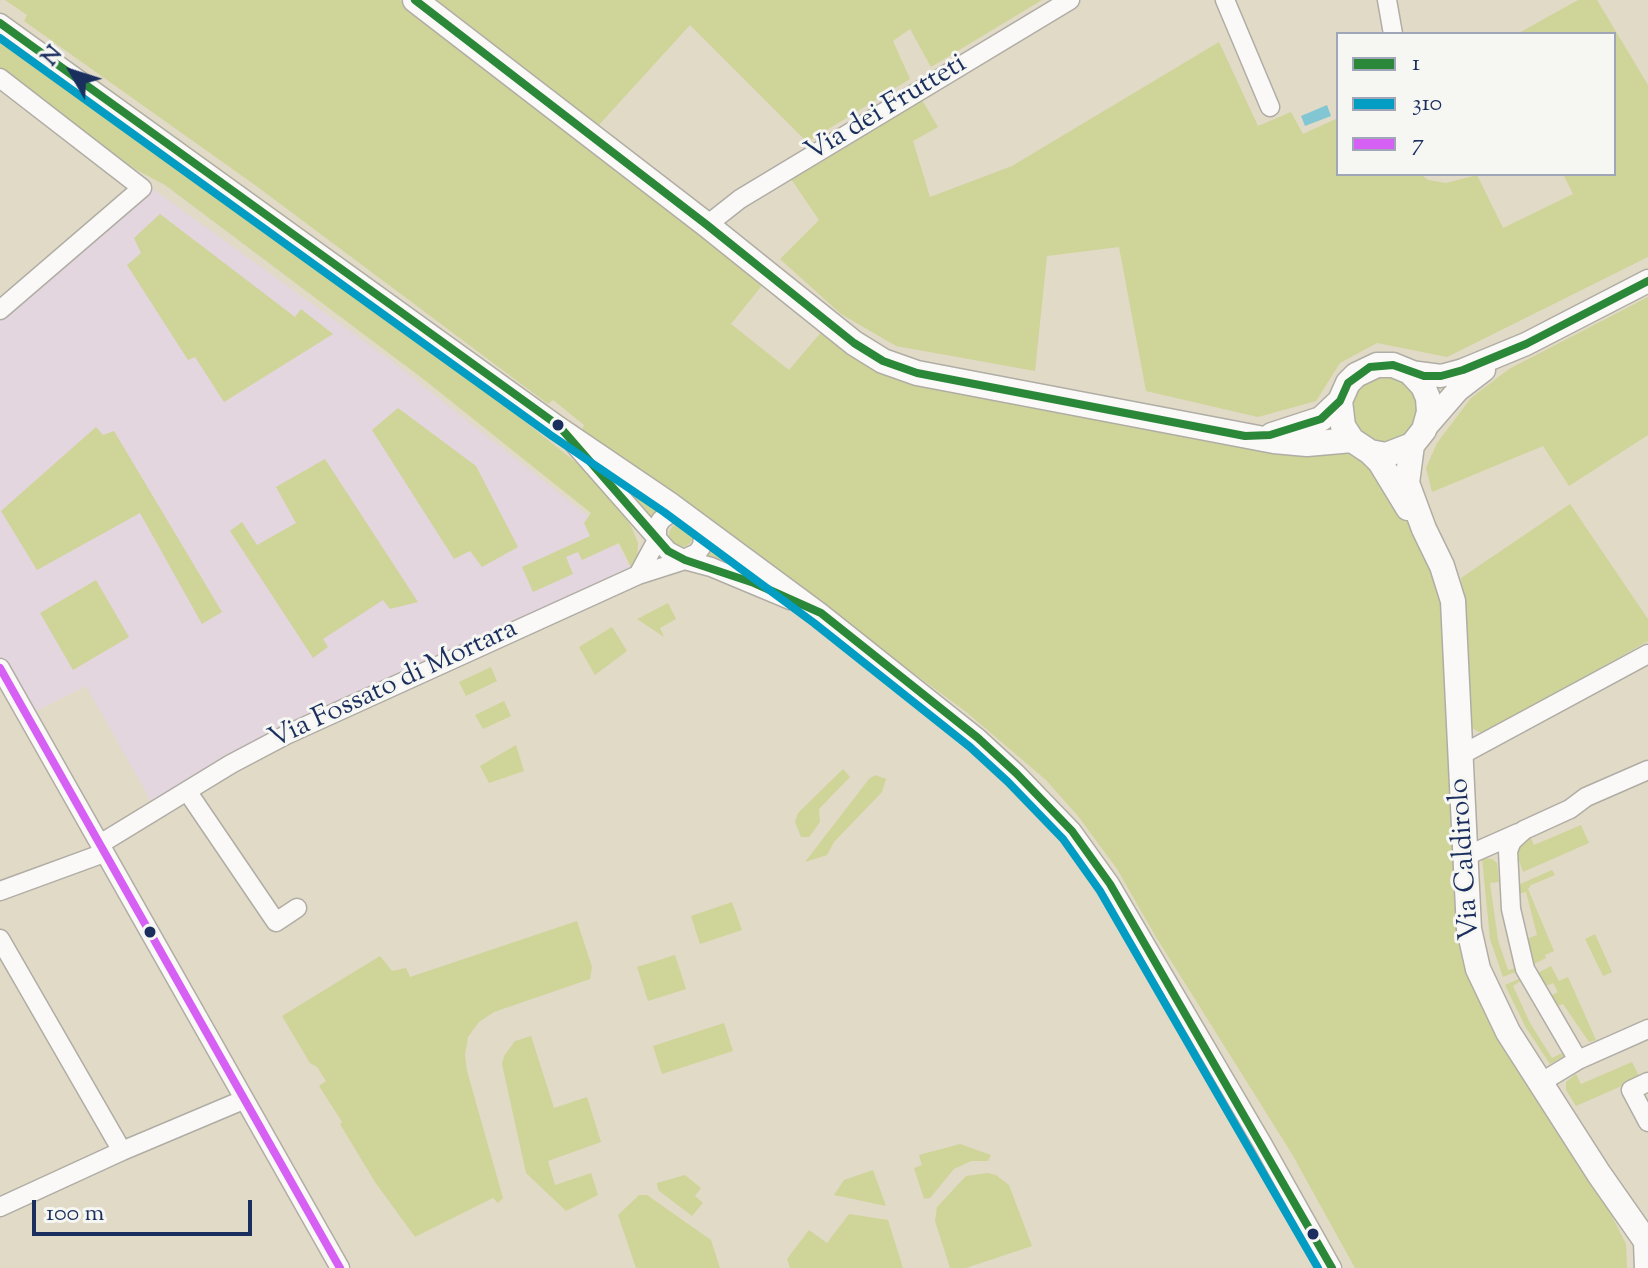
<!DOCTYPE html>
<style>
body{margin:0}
#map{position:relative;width:1648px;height:1268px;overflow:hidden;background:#e1dac7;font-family:"Sorts Mill Goudy",serif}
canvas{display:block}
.legend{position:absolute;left:1336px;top:32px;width:280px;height:144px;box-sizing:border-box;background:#f6f6f2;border:2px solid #9ea6b7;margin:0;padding:10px 14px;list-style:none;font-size:24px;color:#1b2f5e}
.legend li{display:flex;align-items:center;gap:16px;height:40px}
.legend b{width:40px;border:2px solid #9ea6b7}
.north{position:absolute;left:32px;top:32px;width:80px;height:80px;-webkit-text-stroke:6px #f6f6f2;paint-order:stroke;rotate:309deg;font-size:22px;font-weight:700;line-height:32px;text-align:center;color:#1b2f5e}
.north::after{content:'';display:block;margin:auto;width:28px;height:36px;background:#1b2f5e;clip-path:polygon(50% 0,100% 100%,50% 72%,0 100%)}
.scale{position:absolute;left:32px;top:1200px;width:220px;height:36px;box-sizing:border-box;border:4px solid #1b2f5e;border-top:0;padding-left:10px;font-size:24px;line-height:28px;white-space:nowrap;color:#1b2f5e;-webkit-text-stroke:6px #f6f6f2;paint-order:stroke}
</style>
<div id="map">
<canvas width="1648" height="1268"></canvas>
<ul class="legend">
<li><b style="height:10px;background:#2c8839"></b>1</li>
<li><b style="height:10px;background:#039dc3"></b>310</li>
<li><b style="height:10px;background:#d65ff4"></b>7</li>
</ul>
<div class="north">N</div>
<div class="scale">100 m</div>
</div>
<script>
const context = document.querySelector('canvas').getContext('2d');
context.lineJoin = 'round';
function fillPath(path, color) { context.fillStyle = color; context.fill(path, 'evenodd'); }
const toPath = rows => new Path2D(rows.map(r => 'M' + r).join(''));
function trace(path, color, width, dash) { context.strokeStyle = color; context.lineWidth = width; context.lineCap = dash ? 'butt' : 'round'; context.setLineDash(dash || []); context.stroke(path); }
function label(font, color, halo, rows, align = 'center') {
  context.font = font + ' "Sorts Mill Goudy",serif'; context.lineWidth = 6; context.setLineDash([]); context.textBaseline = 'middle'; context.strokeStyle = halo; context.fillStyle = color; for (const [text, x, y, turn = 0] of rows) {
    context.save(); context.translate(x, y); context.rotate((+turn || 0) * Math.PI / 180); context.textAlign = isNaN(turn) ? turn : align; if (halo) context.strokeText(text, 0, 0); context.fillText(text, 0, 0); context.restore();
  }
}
fillPath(toPath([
 [150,187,389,359,588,516,619,546,631,569,152,803,86,686,28,715,0,665,0,317]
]), '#e3d6de');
fillPath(toPath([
 [5,0,400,0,764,283,731,324,789,370,823,330,873,365,1343,448,1370,464,1413,524,1441,583,1460,915,1626,1244,1627,1268,1355,1268,1292,1154,1156,937,1117,869,1078,816,1046,780,965,711,582,430,584,425,553,400,548,404,255,185,24,21,27,15],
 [436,0,1042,0,931,67,910,29,893,41,910,79,807,142,690,25,598,126],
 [1578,0,1597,0,1648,85,1648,257,1447,357,1377,343,1340,363,1316,401,1258,417,1146,391,1119,247,1047,256,1035,371,896,346,841,314,780,259,819,220,789,176,922,100,938,127,913,141,930,197,1012,166,1219,42,1258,126,1291,112,1303,134,1338,118,1338,174,1421,174,1428,180,1446,183,1477,175,1503,228,1573,194,1563,174,1614,174,1614,34,1517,34],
 [0,28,163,144,162,153,181,170,190,171,518,416,593,476,609,494,631,526,638,543,637,564,631,567,619,543,582,560,578,552,566,557,573,574,533,592,522,567,590,536,584,523,591,513,422,378,165,185,135,169,0,70],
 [160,214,295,317,301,309,333,334,224,402,195,357,188,360,127,265,141,253,134,238],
 [1648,297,1648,435,1569,486,1543,446,1432,492,1426,468,1437,443,1471,398,1509,369],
 [1395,374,1415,388,1419,423,1392,446,1359,436,1348,403,1352,392,1371,375],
 [398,408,476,466,518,547,482,567,470,551,454,559,372,430],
 [96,427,103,435,114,431,222,612,202,624,140,513,37,570,1,511],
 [590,453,665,506,657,509,652,519],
 [325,459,418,602,390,609,383,600,323,639,328,647,313,658,230,531,242,522,257,545,296,523,276,487],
 [1570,504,1648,619,1648,641,1484,734,1471,728,1468,637,1461,578],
 '669 535a12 12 0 1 1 24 0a12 12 0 1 1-24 0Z',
 [713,541,776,587,703,558],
 [96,580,129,637,73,670,40,613],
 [668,603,676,619,660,628,664,637,637,619],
 [612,627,627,651,595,675,579,647],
 [491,667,497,681,466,696,459,682],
 [504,701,511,716,483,729,475,715],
 [516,745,524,771,489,783,480,766],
 [843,769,850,777,819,809,820,822,809,837,801,837,795,822,798,813],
 [875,775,886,779,882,792,834,842,827,855,805,862,869,779],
 [1581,825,1589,843,1523,872,1515,849,1529,834,1534,845],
 [1482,858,1492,859,1497,863,1499,882,1490,883,1498,940,1508,970,1517,968,1518,971,1503,977,1490,939],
 [1552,870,1555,875,1531,885,1528,889,1554,951,1545,955,1546,958,1532,965,1526,939,1537,935,1526,892,1514,895,1518,885],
 [732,902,742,930,700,944,691,916],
 [577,921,592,967,590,979,494,1012,479,1022,468,1037,465,1055,467,1071,503,1198,498,1203,493,1198,415,1237,375,1182,340,1124,342,1122,319,1086,326,1081,317,1067,310,1063,282,1016,380,956,392,971,406,968,410,977],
 [1595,934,1612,972,1603,976,1585,939],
 [675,955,686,989,648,1001,637,967],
 [1551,966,1559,981,1568,977,1596,1040,1589,1042,1563,1004,1552,1008,1546,998,1558,992,1553,983,1541,988,1536,974],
 [1521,978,1522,980,1513,986,1530,1023,1552,1058,1562,1053,1564,1056,1550,1064,1525,1026,1505,985],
 [724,1023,733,1051,662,1074,653,1046],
 [531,1036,554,1108,587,1097,601,1142,548,1161,555,1185,591,1173,598,1195,566,1211,526,1173,502,1064,504,1056,515,1041],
 [1632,1062,1640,1078,1576,1106,1566,1090,1566,1082,1576,1074,1581,1084],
 [960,1144,991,1155,988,1161,971,1161,954,1169,930,1198,924,1199,914,1168,922,1165,919,1155],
 [873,1170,886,1206,834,1195,844,1180],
 [988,1173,996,1175,1009,1185,1032,1246,966,1268,950,1268,935,1221,937,1207,966,1176],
 [685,1175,701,1188,695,1196,703,1203,692,1216,658,1190,657,1183],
 [639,1195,647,1195,711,1240,720,1268,636,1268,618,1215],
 [849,1214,888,1220,903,1268,790,1268,787,1259,809,1230,827,1243]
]), '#cfd498');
fillPath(toPath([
 [1327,105,1331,116,1305,126,1301,116]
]), '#81c6d2');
const minor = toPath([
 [1225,0,1270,107],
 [1387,0,1393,34],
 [0,23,559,426,671,502,821,613,978,738,1016,773,1072,831,1110,884,1262,1143,1332,1268],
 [0,78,142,188,0,310],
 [707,225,740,199,1070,0],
 [574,444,668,551,685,560,711,567,790,600],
 [684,559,697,553,702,546,704,527],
 [638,575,657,540,657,527,661,520,672,512,682,511],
 [0,668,340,1268],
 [1461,755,1648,654],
 [187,791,276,922,297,908],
 [100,844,231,764,286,735,638,575,685,560],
 [1466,856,1518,833],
 [0,891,104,853],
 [0,939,122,1151],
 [1578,1060,1525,969,1511,909,1508,851,1512,841,1524,830,1570,809,1586,797,1648,770],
 [1648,1082,1631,1090,1648,1122],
 [1540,1083,1578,1060,1648,1029],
 [0,1207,122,1151,243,1100]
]);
const tertiary = toPath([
 [1410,372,1441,376,1463,370,1526,344,1648,281],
 [1425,428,1458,390,1484,370]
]);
const secondary = toPath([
 [415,0,707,225,854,343,883,361,917,373,1274,441,1307,444,1352,440],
 [1272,435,1321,419,1340,401,1348,383,1356,375,1377,365,1393,365,1410,372,1423,386,1428,398,1429,412,1424,430,1412,445,1386,455,1370,452,1352,440,1343,426,1340,401],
 [1412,445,1407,483,1424,529,1442,566,1453,601,1469,929,1478,969,1508,1032,1599,1174,1648,1244],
 [1370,452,1380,462,1408,508],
 [1646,1242,1647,1268]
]);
trace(minor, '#b0ada5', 21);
trace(tertiary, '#b0ada5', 25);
trace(secondary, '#b0ada5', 27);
trace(minor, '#faf9f7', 18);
trace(tertiary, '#faf9f7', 22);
trace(secondary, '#faf9f7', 24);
trace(toPath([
 [415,0,707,225,854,343,883,361,917,373,1245,436,1270,435,1321,419,1340,401,1348,383,1370,367,1393,365,1424,376,1441,376,1463,370,1526,344,1648,281],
 [0,23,559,426,668,551,685,560,754,583,821,613,978,738,1016,773,1072,831,1110,884,1332,1268]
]), '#2c8839', 8);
trace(toPath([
 [0,38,552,436,664,512,814,623,970,747,1008,782,1063,839,1100,891,1318,1268]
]), '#039dc3', 8);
trace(toPath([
 [0,668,340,1268]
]), '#d65ff4', 8);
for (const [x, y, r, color] of [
 [558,425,7,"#1b2f5e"],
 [150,932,7,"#1b2f5e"],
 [1313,1234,7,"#1b2f5e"]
]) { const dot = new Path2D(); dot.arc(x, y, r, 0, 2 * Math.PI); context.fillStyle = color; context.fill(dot); trace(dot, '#f6f6f2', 3); }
label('28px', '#1b2f5e', '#f6f6f2', [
 ["Via dei Frutteti",887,110,-31],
 ["Via Fossato di Mortara",394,686,-25],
 ["Via Caldirolo",1467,859,-94]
]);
</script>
